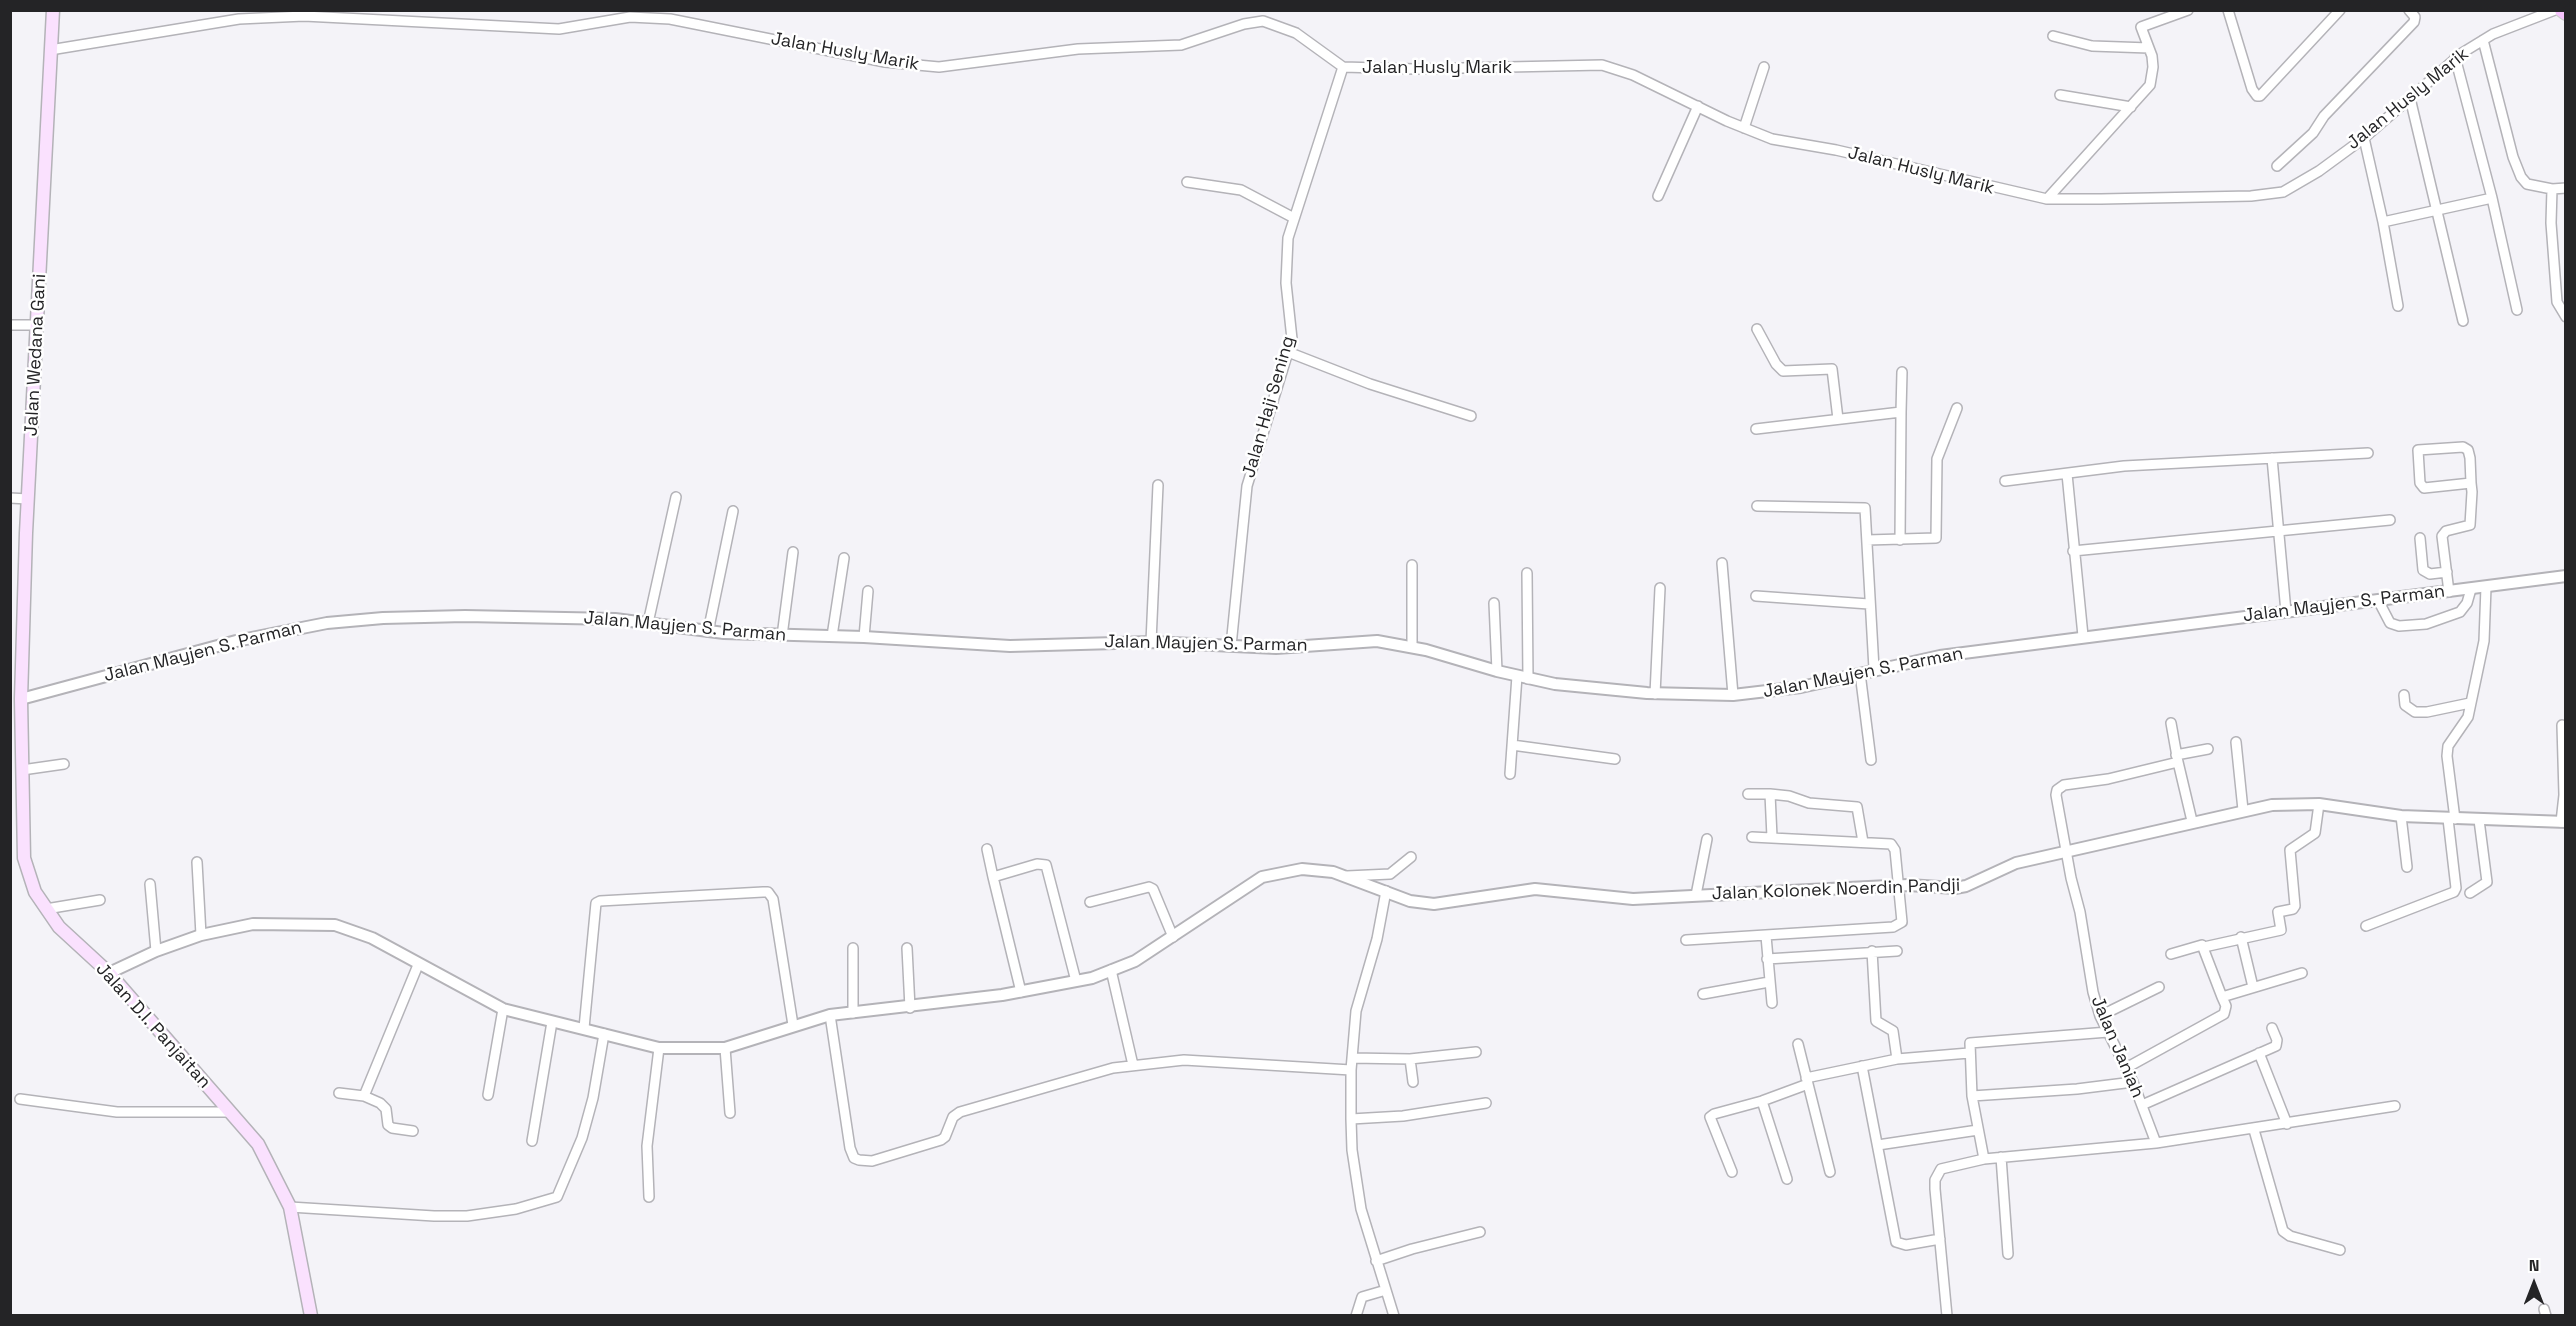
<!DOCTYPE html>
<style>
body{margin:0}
#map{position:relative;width:2576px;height:1326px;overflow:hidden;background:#f4f3f8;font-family:"Space Grotesk",sans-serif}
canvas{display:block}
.frame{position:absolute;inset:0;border:12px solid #242426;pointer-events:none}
.north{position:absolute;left:2504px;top:1254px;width:60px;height:60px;-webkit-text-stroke:4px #fff;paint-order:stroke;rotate:0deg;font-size:16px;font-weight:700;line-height:24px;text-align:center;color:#242426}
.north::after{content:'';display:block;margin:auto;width:21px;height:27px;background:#242426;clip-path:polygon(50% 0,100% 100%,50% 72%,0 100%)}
</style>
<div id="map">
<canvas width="2576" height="1326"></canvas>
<div class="frame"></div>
<div class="north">N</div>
</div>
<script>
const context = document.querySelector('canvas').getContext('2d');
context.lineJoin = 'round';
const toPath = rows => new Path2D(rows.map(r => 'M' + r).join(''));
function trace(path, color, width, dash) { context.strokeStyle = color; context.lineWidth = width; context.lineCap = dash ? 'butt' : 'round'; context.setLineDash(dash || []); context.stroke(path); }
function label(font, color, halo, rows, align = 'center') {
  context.font = font + ' "Space Grotesk",sans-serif'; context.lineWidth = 5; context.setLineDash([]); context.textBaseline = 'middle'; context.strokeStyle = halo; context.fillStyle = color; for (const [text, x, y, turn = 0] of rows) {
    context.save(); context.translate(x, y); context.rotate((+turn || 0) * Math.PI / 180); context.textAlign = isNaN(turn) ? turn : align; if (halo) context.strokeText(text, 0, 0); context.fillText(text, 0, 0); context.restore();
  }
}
const minor = toPath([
 [2228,10,2252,89,2257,96,2260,96,2340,10],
 [2053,36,2092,46,2149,48],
 [2483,40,2513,157,2521,177,2527,184,2552,189,2566,188],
 [50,50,239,19,304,16,559,29,630,17,670,19,885,62,939,67,1078,49,1181,45,1244,24,1263,21,1296,33,1343,67,1415,69,1602,65,1633,75,1727,121,1772,139,1836,150,2047,199,2101,199,2251,196,2283,192,2319,171,2364,138,2462,53,2493,34,2555,10],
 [2455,57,2492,198,2517,310],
 [2060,95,2131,107],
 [2410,98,2463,321],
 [1744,128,1764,67],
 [2364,138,2383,222,2492,198],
 [2277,166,2313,133,2324,116,2414,22,2415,17,2409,10],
 [1187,182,1241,190,1294,218],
 [2552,189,2551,223,2557,302,2566,317],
 [1658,196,1698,106],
 [2047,199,2150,85,2153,67,2152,56,2141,27,2188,10],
 [2383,222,2398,306],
 [10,325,37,325],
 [1757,329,1776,364,1783,371,1832,369,1838,419],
 [1288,352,1370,384,1471,416],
 [1901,412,1902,372],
 [1756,429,1901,412,1900,540],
 [2272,458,2286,612],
 [2067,474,2083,636],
 [2005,481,2124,466,2368,453],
 [10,498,28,499],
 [1757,506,1865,508,1874,669],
 [2420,538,2423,570,2430,574,2447,572],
 [1867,540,1936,538,1937,459,1957,408],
 [2073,551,2390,520],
 [1722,563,1733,695],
 [1412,565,1412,647],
 [1527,573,1528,679],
 [2449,592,2442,536,2446,531,2470,525,2472,492,2471,483,2470,458,2468,450,2463,447,2418,450,2420,483,2424,488,2471,483],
 [1756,596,1869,604],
 [2378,600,2390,623,2399,626,2426,624,2460,612,2467,603,2471,589],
 [1494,603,1497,671],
 [648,623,676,497],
 [708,632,733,511],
 [782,636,793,552],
 [832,636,844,558],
 [864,637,868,591],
 [1151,642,1158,485],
 [1231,646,1247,486,1292,339,1286,283,1288,238,1343,67],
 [1860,673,1871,760],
 [1655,694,1660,588],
 [2404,695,2405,705,2415,712,2427,712,2470,703],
 [2171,723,2178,762],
 [2236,742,2243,810],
 [1512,745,1615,759],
 [2176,755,2208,749],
 [22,770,64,764],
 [1510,774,1517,676],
 [1748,794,1770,794,1772,837],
 [1770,794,1789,796,1809,803,1857,807,1863,842],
 [2401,816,2407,867],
 [2455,819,2447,756,2448,746,2468,717,2484,641,2486,587],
 [2192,821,2178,762,2108,779,2064,785,2057,790,2056,795,2071,878,2080,912,2093,992,2100,1016,2133,1082,2156,1143,2395,1106],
 [2561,822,2564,795,2562,725],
 [987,849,993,877],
 [197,862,201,935],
 [1347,876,1390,874,1411,857],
 [150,884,156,951],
 [1386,891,1377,939,1356,1011,1351,1070,1351,1119,1352,1150,1361,1209,1394,1316],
 [2470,893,2487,882,2479,820],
 [1696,895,1707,839],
 [1090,902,1149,887,1153,889,1173,937],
 [46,909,100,900],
 [2366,926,2454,892,2456,888,2448,819],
 [1766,936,1772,1003],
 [2241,937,2253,987],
 [1686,940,1893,927,1902,922,1895,850,1891,844,1752,837],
 [2204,947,2281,930,2278,912,2293,909,2295,906,2290,850,2315,833,2319,804],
 [907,948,910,1008],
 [1872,951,1876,1021,1893,1031,1897,1059],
 [2171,954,2202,945,2222,997],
 [1767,959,1897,951],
 [1111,970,1133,1065],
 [1021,992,993,877,1037,864,1046,865,1076,981],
 [1703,994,1769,982],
 [853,1013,853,948],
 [830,1015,850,1148,854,1158,859,1160,872,1161,941,1140,945,1137,953,1117,960,1112,1113,1068,1184,1060,1351,1070],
 [2100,1016,2159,987],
 [584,1028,596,903,600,901,763,892,768,892,773,899,793,1025],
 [1798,1044,1830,1172],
 [725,1048,730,1113],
 [2259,1053,2287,1124],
 [1352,1058,1410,1059,1476,1052],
 [1410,1059,1413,1082],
 [1862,1066,1896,1242,1906,1245,1940,1239],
 [2126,1068,2224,1014,2226,1006,2222,997,2302,973],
 [1806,1078,1897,1059,1969,1053],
 [339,1093,364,1096,380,1103,386,1109,388,1125,392,1128,413,1131],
 [488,1095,503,1009],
 [364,1096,418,965],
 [1972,1096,2077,1089,2133,1082],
 [20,1099,117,1112,229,1112],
 [1762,1101,1787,1179],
 [2142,1105,2276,1046,2277,1040,2272,1028],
 [1351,1119,1403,1116,1486,1103],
 [2254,1130,2283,1231,2290,1236,2340,1250],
 [532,1141,552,1022],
 [1878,1145,1978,1130],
 [2001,1157,2008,1254],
 [1984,1159,1972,1096,1970,1043,2108,1032],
 [1732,1172,1710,1117,1714,1114,1762,1101,1808,1084],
 [649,1197,647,1146,659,1048],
 [290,1207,434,1216,467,1216,516,1209,557,1197,582,1138,593,1098,604,1034],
 [1376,1261,1412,1249,1480,1232],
 [2544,1309,2546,1316],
 [1356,1316,1362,1297,1386,1290],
 [1947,1316,1935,1189,1935,1180,1941,1169,1984,1159,2156,1143]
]);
const tertiary = toPath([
 [21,699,236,641,327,623,383,618,465,616,615,619,724,633,864,637,1010,646,1151,642,1276,648,1377,641,1426,650,1497,671,1555,684,1647,693,1733,695,1801,687,1940,656,2566,576],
 [109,973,156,951,201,935,253,924,335,925,372,938,503,1009,659,1048,725,1048,830,1015,1002,995,1092,978,1135,961,1262,877,1302,869,1333,872,1410,901,1434,904,1535,889,1633,899,1908,885,1955,888,1966,886,2016,863,2272,805,2319,804,2401,816,2566,822]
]);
const secondary = toPath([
 [53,10,26,533,21,699,24,858,35,892,59,927,109,973,258,1144,290,1207,311,1316]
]);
const primary = toPath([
 [2562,10,2566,13]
]);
trace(minor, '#b4b3b8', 12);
trace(tertiary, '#b4b3b8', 14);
trace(secondary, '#b4b3b8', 15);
trace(primary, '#cfcfcf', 16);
trace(minor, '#fff', 9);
trace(tertiary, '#fff', 10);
trace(secondary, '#fae1fe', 12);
trace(primary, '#f6c3fd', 14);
label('18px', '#242426', '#fff', [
 ["Jalan Husly Marik",845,52,10],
 ["Jalan Husly Marik",1437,68],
 ["Jalan Husly Marik",2408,99,-39],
 ["Jalan Husly Marik",1921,171,14],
 ["Jalan Wedana Gani",36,355,-87],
 ["Jalan Haji Sening",1269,407,-74],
 ["Jalan Mayjen S. Parman",2344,604,-7],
 ["Jalan Mayjen S. Parman",685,627,5],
 ["Jalan Mayjen S. Parman",1206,644,1],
 ["Jalan Mayjen S. Parman",203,652,-14],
 ["Jalan Mayjen S. Parman",1863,673,-11],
 ["Jalan Kolonek Noerdin Pandji",1836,890,-2],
 ["Jalan D.I. Panjaitan",153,1026,48],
 ["Jalan Janiah",2117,1047,67]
]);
</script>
